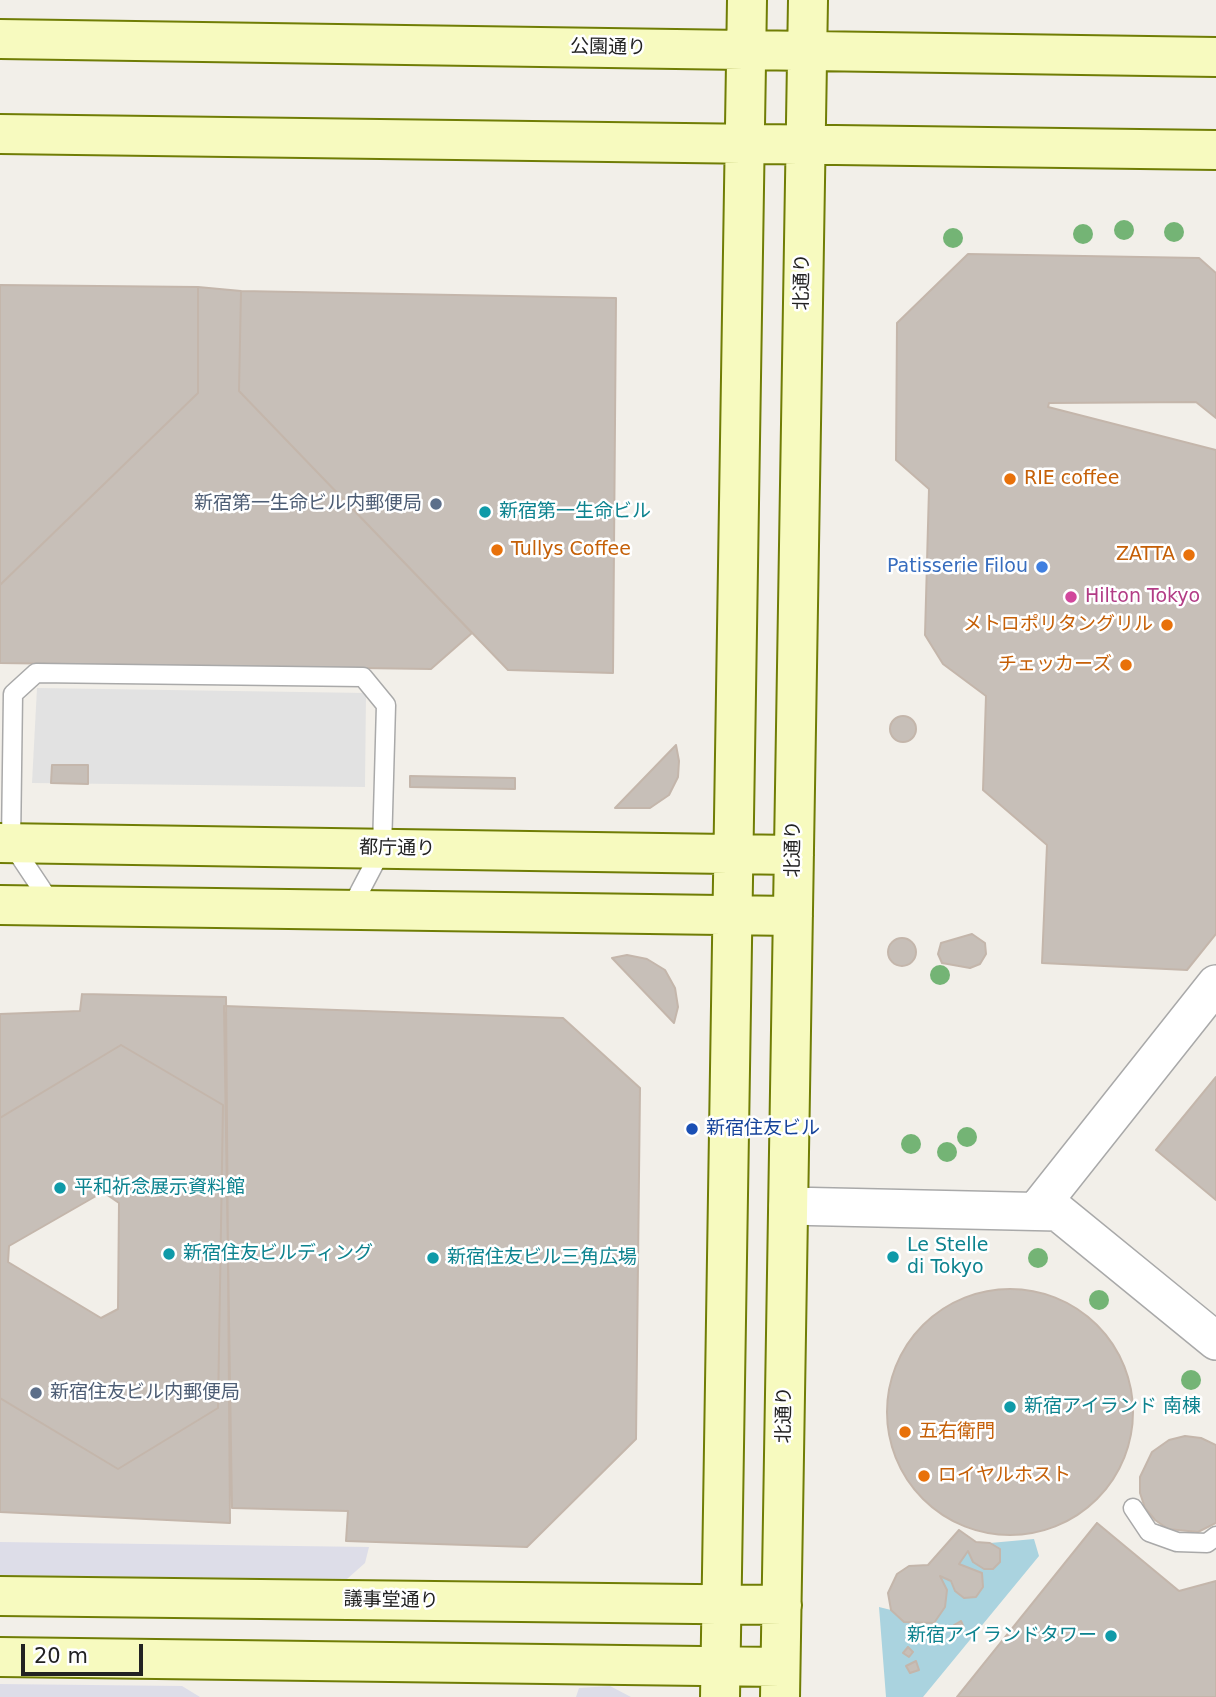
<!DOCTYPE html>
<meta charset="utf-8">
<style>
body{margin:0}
#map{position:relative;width:1216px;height:1697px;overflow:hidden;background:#f2efe9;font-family:"DejaVu Sans",sans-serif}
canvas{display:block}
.scale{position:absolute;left:21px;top:1644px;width:122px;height:32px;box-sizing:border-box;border:4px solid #222;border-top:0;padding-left:9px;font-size:21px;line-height:24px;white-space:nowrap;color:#222;-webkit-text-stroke:5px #fff;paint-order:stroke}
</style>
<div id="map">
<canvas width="1216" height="1697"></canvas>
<div class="scale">20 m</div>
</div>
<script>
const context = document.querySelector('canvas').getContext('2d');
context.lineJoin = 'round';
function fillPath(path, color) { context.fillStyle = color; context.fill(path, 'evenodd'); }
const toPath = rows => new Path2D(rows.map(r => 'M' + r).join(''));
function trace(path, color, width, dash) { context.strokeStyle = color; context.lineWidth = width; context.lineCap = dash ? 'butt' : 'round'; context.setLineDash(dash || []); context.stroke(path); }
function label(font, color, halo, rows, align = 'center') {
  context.font = font + ' "DejaVu Sans","Noto Sans JP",sans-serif'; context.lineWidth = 5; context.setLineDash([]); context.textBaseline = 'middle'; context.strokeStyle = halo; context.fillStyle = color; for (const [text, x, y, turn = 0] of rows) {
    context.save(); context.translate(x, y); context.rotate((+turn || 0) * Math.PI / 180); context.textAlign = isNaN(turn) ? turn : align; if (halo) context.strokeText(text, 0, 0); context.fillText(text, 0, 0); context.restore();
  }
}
fillPath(toPath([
 [37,688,366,693,365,787,32,783]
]), '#e2e2e2');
fillPath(toPath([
 [0,1542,369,1547,365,1563,347,1579,0,1576],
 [0,1684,182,1686,200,1697,0,1697],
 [610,1686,631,1697,576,1697,579,1688]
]), '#dddde8');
fillPath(toPath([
 [1034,1539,1039,1556,923,1697,886,1697,879,1607,891,1610,905,1622,934,1623,945,1607,947,1590,940,1576,951,1581,955,1591,964,1598,976,1597,982,1573,959,1564,968,1551,973,1562,984,1569,993,1569,1000,1562,1000,1549,990,1543]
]), '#aad3df');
const building = toPath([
 [968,254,1199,258,1216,273,1216,418,1196,402,1049,403,1048,407,1216,450,1216,934,1187,970,1042,963,1047,845,983,790,986,696,943,664,925,635,929,489,896,460,897,323,968,254],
 [0,285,198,287,198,393,0,585,0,285],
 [198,287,241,291,239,391,472,633,431,669,0,663,0,585,198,393,198,287],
 [241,291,616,298,613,673,508,670,239,391,241,291],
 '890 729a13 13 0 1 1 26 0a13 13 0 1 1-26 0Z',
 [676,745,679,761,678,777,669,795,650,808,615,808,676,745],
 [52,765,88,765,88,784,51,783,52,765],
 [410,776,515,778,515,789,410,787,410,776],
 [972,934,985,943,986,954,980,964,970,968,942,963,938,954,941,943,972,934],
 '888 952a14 14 0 1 1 28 0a14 14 0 1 1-28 0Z',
 [627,955,647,959,665,970,675,988,678,1007,674,1023,612,958,627,955],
 [82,994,226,997,230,1523,0,1512,0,1398,118,1469,218,1408,223,1105,121,1045,0,1118,0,1014,80,1011,82,994],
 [224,1006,563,1018,640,1088,636,1439,527,1547,346,1541,348,1511,232,1508,224,1006],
 [121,1045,223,1105,218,1408,118,1469,0,1398,0,1118,121,1045],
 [103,1192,119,1203,118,1309,101,1318,8,1262,9,1246,103,1192],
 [1216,1077,1216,1200,1156,1150,1216,1077],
 '887 1412a123 123 0 1 1 246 0a123 123 0 1 1-246 0Z',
 [1185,1436,1201,1438,1216,1445,1216,1523,1198,1532,1168,1529,1155,1520,1145,1508,1140,1493,1140,1477,1152,1452,1169,1440,1185,1436],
 [1097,1523,1179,1591,1216,1581,1216,1697,957,1697,1097,1523],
 [959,1530,976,1542,990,1543,1000,1549,1000,1562,993,1569,984,1569,973,1562,968,1551,959,1564,982,1573,983,1587,976,1597,964,1598,955,1591,951,1581,940,1576,947,1590,945,1607,934,1623,904,1622,891,1610,888,1593,897,1574,909,1566,928,1565,959,1530],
 [961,1621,964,1628,958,1632,954,1625,961,1621],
 [908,1647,913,1652,909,1657,903,1653,908,1647],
 [916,1661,919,1670,910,1673,906,1666,916,1661]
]);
fillPath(building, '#c7bfb8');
trace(building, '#c4b6ab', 2);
const service = toPath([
 [53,906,11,843,13,694,36,673,363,677,386,705,382,849,350,910],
 [1133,1508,1149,1532,1177,1542,1207,1543,1216,1536]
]);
const minor = toPath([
 [788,1206,1058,1212,1216,1341],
 [1036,1211,1216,984]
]);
const secondary = toPath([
 [0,39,1216,57],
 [0,134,1216,150],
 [0,843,794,855],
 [0,905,793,916],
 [0,1596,782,1605],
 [0,1657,780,1667],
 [720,1697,747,0],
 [780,1697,808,0]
]);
trace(service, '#a9a9a9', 21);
trace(minor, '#a9a9a9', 40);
trace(secondary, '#707d05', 42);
trace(service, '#fff', 18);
trace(minor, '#fff', 37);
trace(secondary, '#f7fabf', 38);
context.fillStyle = '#74b475';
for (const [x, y] of [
 [1124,230],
 [1174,232],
 [1083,234],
 [953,238],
 [940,975],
 [967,1137],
 [911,1144],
 [947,1152],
 [1038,1258],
 [1099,1300],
 [1191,1380]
]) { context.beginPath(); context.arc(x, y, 10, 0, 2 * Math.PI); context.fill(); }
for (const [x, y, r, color] of [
 [1010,479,7,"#e8710a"],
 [436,504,7,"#5c6f8a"],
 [485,512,7,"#0f9aa8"],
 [497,550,7,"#e8710a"],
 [1189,555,7,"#e8710a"],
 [1042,567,7,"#3f7fe0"],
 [1071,597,7,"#d1479c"],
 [1167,625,7,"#e8710a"],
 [1126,665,7,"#e8710a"],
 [692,1129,7,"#1a4fb4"],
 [60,1188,7,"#0f9aa8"],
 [169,1254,7,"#0f9aa8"],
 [893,1257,7,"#0f9aa8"],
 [433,1258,7,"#0f9aa8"],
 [36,1393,7,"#5c6f8a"],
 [1010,1407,7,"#0f9aa8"],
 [905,1432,7,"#e8710a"],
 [924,1476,7,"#e8710a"],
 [1111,1636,7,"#0f9aa8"]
]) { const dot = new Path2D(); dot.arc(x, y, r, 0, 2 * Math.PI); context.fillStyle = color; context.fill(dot); trace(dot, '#fff', 2.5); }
label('19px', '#222', '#fff', [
 ["公園通り",608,48,1],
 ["北通り",803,282,-89],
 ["都庁通り",397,849,1],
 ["北通り",794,849,-89],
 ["北通り",785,1415,-89],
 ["議事堂通り",391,1601,1]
]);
label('19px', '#c56008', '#fff', [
 ["RIE coffee",1024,479],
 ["Tullys Coffee",511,550],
 ["ZATTA",1175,555,"right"],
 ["メトロポリタングリル",1153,625,"right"],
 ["チェッカーズ",1112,665,"right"],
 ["五右衛門",919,1432],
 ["ロイヤルホスト",938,1476]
], 'left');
label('19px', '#4e5e75', '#fff', [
 ["新宿第一生命ビル内郵便局",422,504],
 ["新宿住友ビル内郵便局",50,1393,"left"]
], 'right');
label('19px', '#0d838f', '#fff', [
 ["新宿第一生命ビル",499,512],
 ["平和祈念展示資料館",74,1188],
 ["Le Stelle",907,1246],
 ["di Tokyo",907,1268],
 ["新宿住友ビルディング",183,1254],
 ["新宿住友ビル三角広場",447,1258],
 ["新宿アイランド 南棟",1024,1407],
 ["新宿アイランドタワー",1097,1636,"right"]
], 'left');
label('19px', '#366cbe', '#fff', [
 ["Patisserie Filou",1028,567]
], 'right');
label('19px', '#b23c85', '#fff', [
 ["Hilton Tokyo",1085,597]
], 'left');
label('19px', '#164399', '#fff', [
 ["新宿住友ビル",706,1129]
], 'left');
</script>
